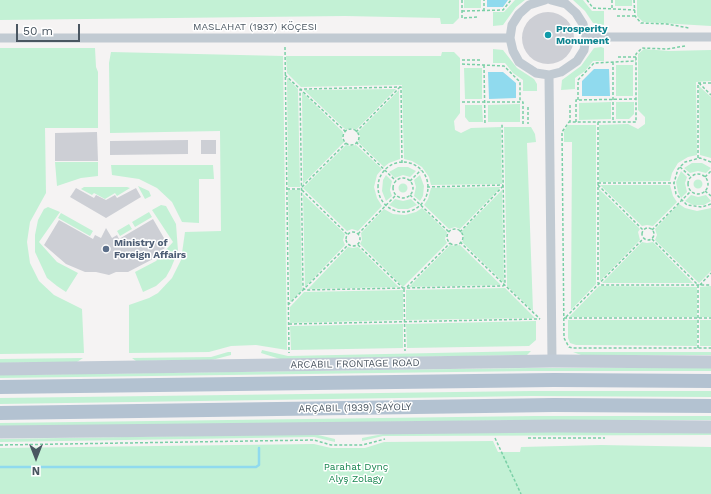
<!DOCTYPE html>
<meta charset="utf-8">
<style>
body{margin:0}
#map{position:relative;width:711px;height:494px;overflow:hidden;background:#f5f3f3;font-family:"Work Sans",sans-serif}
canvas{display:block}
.north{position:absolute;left:16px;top:438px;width:40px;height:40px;-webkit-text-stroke:3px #fff;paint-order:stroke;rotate:180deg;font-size:11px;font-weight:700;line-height:16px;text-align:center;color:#4a5661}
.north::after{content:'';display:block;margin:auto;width:14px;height:18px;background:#4a5661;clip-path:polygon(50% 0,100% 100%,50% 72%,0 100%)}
.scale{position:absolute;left:16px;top:24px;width:64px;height:18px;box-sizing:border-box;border:2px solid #4a5661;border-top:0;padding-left:5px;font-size:12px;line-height:14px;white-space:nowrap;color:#4a5661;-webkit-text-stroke:3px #fff;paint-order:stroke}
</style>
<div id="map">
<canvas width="711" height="494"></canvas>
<div class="north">N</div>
<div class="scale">50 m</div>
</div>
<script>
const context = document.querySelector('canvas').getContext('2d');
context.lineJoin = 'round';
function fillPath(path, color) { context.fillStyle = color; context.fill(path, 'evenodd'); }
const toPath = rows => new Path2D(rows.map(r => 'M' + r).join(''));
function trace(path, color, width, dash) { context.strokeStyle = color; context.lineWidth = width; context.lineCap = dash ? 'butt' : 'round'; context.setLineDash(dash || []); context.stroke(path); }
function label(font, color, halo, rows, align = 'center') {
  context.font = font + ' "Work Sans",sans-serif'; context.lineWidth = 3; context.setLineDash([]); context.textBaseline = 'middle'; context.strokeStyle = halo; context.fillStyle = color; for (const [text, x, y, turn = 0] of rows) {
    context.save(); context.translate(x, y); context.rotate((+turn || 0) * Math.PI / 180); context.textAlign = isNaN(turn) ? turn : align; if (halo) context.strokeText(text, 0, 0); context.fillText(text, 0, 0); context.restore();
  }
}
fillPath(toPath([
 [0,0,459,0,459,18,453,24,441,24,440,18,345,16,0,20],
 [464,0,481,0,481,8,464,8],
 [515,0,525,0,516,7,503,25,493,26,493,12,504,12],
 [573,0,583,0,592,11,604,11,604,25,593,23,585,11],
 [615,0,632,0,632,6,615,6],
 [637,0,711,0,711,26,643,22,637,16],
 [601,47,604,48,604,61,593,61,585,71,575,78,575,89,561,90,562,80,581,66,594,48],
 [0,48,95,48,96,67,98,72,98,128,45,128,46,193,30,222,27,242,30,263,39,281,54,295,82,309,84,353,0,354],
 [493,49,503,50,517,68,534,79,537,84,537,91,523,91,523,80,513,73,505,63,493,63],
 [644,49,669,51,711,50,711,81,696,82,697,155,688,157,678,163,672,173,670,181,599,182,599,125,628,124,638,129,645,124,645,117,638,110,638,54],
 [111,52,283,56,287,350,256,345,231,346,209,352,129,353,129,305,149,298,158,293,172,278,181,260,185,232,221,231,220,131,110,133,109,63],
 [442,52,454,52,460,58,460,113,454,121,455,130,461,133,471,128,501,127,502,184,431,185,429,177,422,167,412,161,404,159,402,85,301,87,287,73,286,56,441,56],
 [616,65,633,65,633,96,616,96],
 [464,68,482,68,482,99,465,99],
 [287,78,298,89,300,187,288,187],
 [699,86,711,97,711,158,700,155],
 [396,89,356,130,351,128,346,130,304,90],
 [399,90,400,159,389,163,384,167,358,142,360,136,358,132],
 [302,92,343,132,342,139,344,142,303,184],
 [611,102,611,119,579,120,579,103],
 [616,102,634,102,634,114,629,119,616,119],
 [520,104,520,122,488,122,488,105],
 [465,105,482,105,483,122,469,122,465,117],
 [568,125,596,125,596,284,571,310,572,142,564,142,564,131],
 [504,127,531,127,535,134,536,142,527,143,533,311,507,286],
 [346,145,351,146,356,145,382,169,377,175,374,187,377,198,382,206,358,231,352,229,347,231,303,188],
 [55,162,98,162,98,176,81,178,57,186],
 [692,163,702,163,711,168,706,173,698,171,690,173,684,168],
 [111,165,213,165,214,179,199,179,199,223,182,222,172,202,157,188,139,179,112,175],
 [398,167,408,167,416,171,410,177,403,175,395,178,389,172],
 [681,171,687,177,685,183,687,192,681,198,678,192,676,182],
 [386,175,392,181,390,190,392,196,386,201,382,191,383,180],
 [420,175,424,186,423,196,420,201,414,196,416,187,414,180],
 '693.5 184a4.5 4.5 0 1 1 9 0a4.5 4.5 0 1 1-9 0Z',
 '398.5 188a4.5 4.5 0 1 1 9 0a4.5 4.5 0 1 1-9 0Z',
 [600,185,670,185,673,196,677,202,653,226,647,225,642,226],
 [138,186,149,191,151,196,145,199],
 [84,187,127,187,130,188,117,196,115,193,105,199,94,193,92,195,81,189],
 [501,187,460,229,455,227,449,229,424,205,428,199,431,188],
 [599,189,640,229,638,232,640,240,600,281],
 [288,190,300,190,302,290,290,302],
 [502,190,504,283,462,242,464,238,462,231],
 [303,194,345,234,343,240,345,245,305,287],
 [691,195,698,197,706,195,711,201,704,205,693,205,685,201],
 [395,199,403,201,411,199,417,205,408,209,398,209,389,205],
 [679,204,685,208,697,211,711,208,711,271,699,283,655,240,657,235,655,229],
 [161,205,166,206,176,224,178,251,171,268,166,277,156,286,143,292,135,272,156,261,173,242,152,210],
 [48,207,60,212,39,242,57,262,78,273,66,292,57,286,47,278,35,252,35,235,38,220,44,209],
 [422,208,447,232,445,239,447,243,403,287,360,244,362,240,361,233,384,209,393,214,405,215,416,212],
 [149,212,152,217,135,227,132,222],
 [61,213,93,231,90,236,58,218],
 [129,224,132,229,120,236,117,231],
 [642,242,647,243,653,242,693,283,602,283],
 [450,245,455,246,460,245,501,285,409,287],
 [348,247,353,248,358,247,399,287,308,289],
 [599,286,697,287,697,317,569,317],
 [711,286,711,317,700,317,700,287],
 [505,288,535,318,406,320,406,290],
 [403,290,403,320,290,323,290,307,304,292],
 [568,320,697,320,697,346,576,345,570,343,568,338],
 [700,320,711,320,711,346,700,346],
 [536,321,536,340,529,346,407,348,406,324],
 [403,324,403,348,291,350,290,326],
 [262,350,288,356,531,351,527,355,280,359,261,353],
 [228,352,231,352,231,355,212,360,136,361,132,358,211,357],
 [573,352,711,352,711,355,581,355],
 [83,358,77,362,0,363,0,359],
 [531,368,711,368,711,371,531,371,0,378,0,375],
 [532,391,711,391,711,397,532,396,0,404,0,398],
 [534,416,711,416,711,420,534,420,0,427,0,423],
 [535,431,711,432,711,435,383,436,362,441,362,438,383,434],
 [314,434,335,439,335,442,314,437,0,442,0,439],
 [493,441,498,452,520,452,521,447,601,445,711,447,711,494,0,494,0,448,314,444,331,448,365,448,384,442]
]), '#c3f1d5');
fillPath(toPath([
 [487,0,508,0,503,7,487,7],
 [594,69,609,69,610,96,582,96,582,81],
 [488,72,503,72,516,83,516,98,489,99]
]), '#90daee');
trace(toPath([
 [0,467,256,467,259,465,259,448]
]), '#90daee', 2.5);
fillPath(toPath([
 '522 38a26 26 0 1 1 52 0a26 26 0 1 1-52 0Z',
 [97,132,98,161,55,161,55,133],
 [188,140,188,154,110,155,110,141],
 [201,140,216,140,216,154,201,154],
 [76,188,94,198,96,195,106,200,115,195,117,198,136,188,141,197,106,218,70,197],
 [153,219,168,245,153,259,128,272,116,272,109,275,96,272,85,272,66,264,44,245,59,220,93,239,95,235,101,238,106,228,112,238,117,235,119,239]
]), '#cdcfd5');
trace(toPath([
 [462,0,462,18,479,17],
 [587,0,593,8,635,10],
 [612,0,612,10],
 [634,0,635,16,641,23,667,24,689,28],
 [462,11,503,10,511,0],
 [484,11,484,0],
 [617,16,635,16],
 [685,46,667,49,642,48,636,54,636,122,569,122,562,132,564,338,569,347,573,348,711,348],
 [285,47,289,353],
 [618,57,636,57],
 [462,60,480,60],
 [613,62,613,122],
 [462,64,504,66,520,82,520,102],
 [484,65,485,125],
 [285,75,346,132],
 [699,83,711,95],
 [578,100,578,80,594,63,636,61],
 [462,102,523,102,523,124],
 [570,105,570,122],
 [528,107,528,124],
 [576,122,576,100,636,99],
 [598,122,598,283,600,285,711,285],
 '343 137a8 8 0 1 1 16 0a8 8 0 1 1-16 0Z',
 [356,132,400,87],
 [356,142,396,181],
 [698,158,698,83,711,83],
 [711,162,700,158,685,162,678,169,674,183,676,194,687,205,702,207,711,204],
 '378 187a25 25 0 1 1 50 0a25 25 0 1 1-50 0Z',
 [402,163,401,87,303,89,300,90,303,288,306,290,503,286,505,284,502,124],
 [680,167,691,177],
 '688 184a10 10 0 1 1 20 0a10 10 0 1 1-20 0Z',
 [705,177,711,171],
 '393 188a10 10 0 1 1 20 0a10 10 0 1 1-20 0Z',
 [410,181,421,170],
 [598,183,674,183],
 [598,185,643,230],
 [302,187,346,143],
 [427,187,503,185],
 [287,189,301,189],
 [302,190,347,234],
 [705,191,711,196],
 [410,195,449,232],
 '642 234a6 6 0 1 1 12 0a6 6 0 1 1-12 0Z',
 '447 237a8 8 0 1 1 16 0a8 8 0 1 1-16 0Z',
 [652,230,691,191],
 '346 239a7 7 0 1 1 14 0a7 7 0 1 1-14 0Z',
 [460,232,503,186],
 [358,234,396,195],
 [652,239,697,284],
 [460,242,540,319],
 [358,245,403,288],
 [698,285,698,348],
 [700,285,711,273],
 [407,287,450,243],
 [404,289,405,351],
 [288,305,348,245],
 [566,317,643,239],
 [564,318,711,318],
 [289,324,540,319],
 [495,438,521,494],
 [528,438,605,438],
 [0,445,314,440,331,445,362,445,385,439]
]), '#7ad0a6', 1.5, [3, 2]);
trace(toPath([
 [545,0,529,5,519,14,512,25,510,38,513,51,519,62,536,73,549,75,561,72,577,61,584,50,586,37,583,24,576,13,566,4,551,0],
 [586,37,711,37],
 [0,38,510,38],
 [549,75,552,361]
]), '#c1cad2', 9);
trace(toPath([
 [0,369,552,361,711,362],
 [0,432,557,426,711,427]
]), '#c1cbd6', 13);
trace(toPath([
 [0,387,554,380,711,381],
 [0,413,554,405,711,406]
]), '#b3c2d1', 14);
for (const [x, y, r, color] of [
 [548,35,4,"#0f9aa8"],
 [106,249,4,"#5c6f8a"]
]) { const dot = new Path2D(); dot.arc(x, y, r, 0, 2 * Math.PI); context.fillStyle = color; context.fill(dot); trace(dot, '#fff', 1.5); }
label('10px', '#4a5661', '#fff', [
 ["MASLAHAT (1937) KÖÇESI",255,27],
 ["ARCABIL FRONTAGE ROAD",355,364,-1],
 ["ARÇABIL (1939) ŞAÝOLY",355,408,-1]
]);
label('bold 10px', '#0d838f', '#fff', [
 ["Prosperity",556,29],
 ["Monument",556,41]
], 'left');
label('bold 10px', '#4e5e75', '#fff', [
 ["Ministry of",114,243],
 ["Foreign Affairs",114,255]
], 'left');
label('10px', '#17864f', '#fff', [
 ["Parahat Dynç",356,467],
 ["Alyş Zolagy",356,479]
]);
</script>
